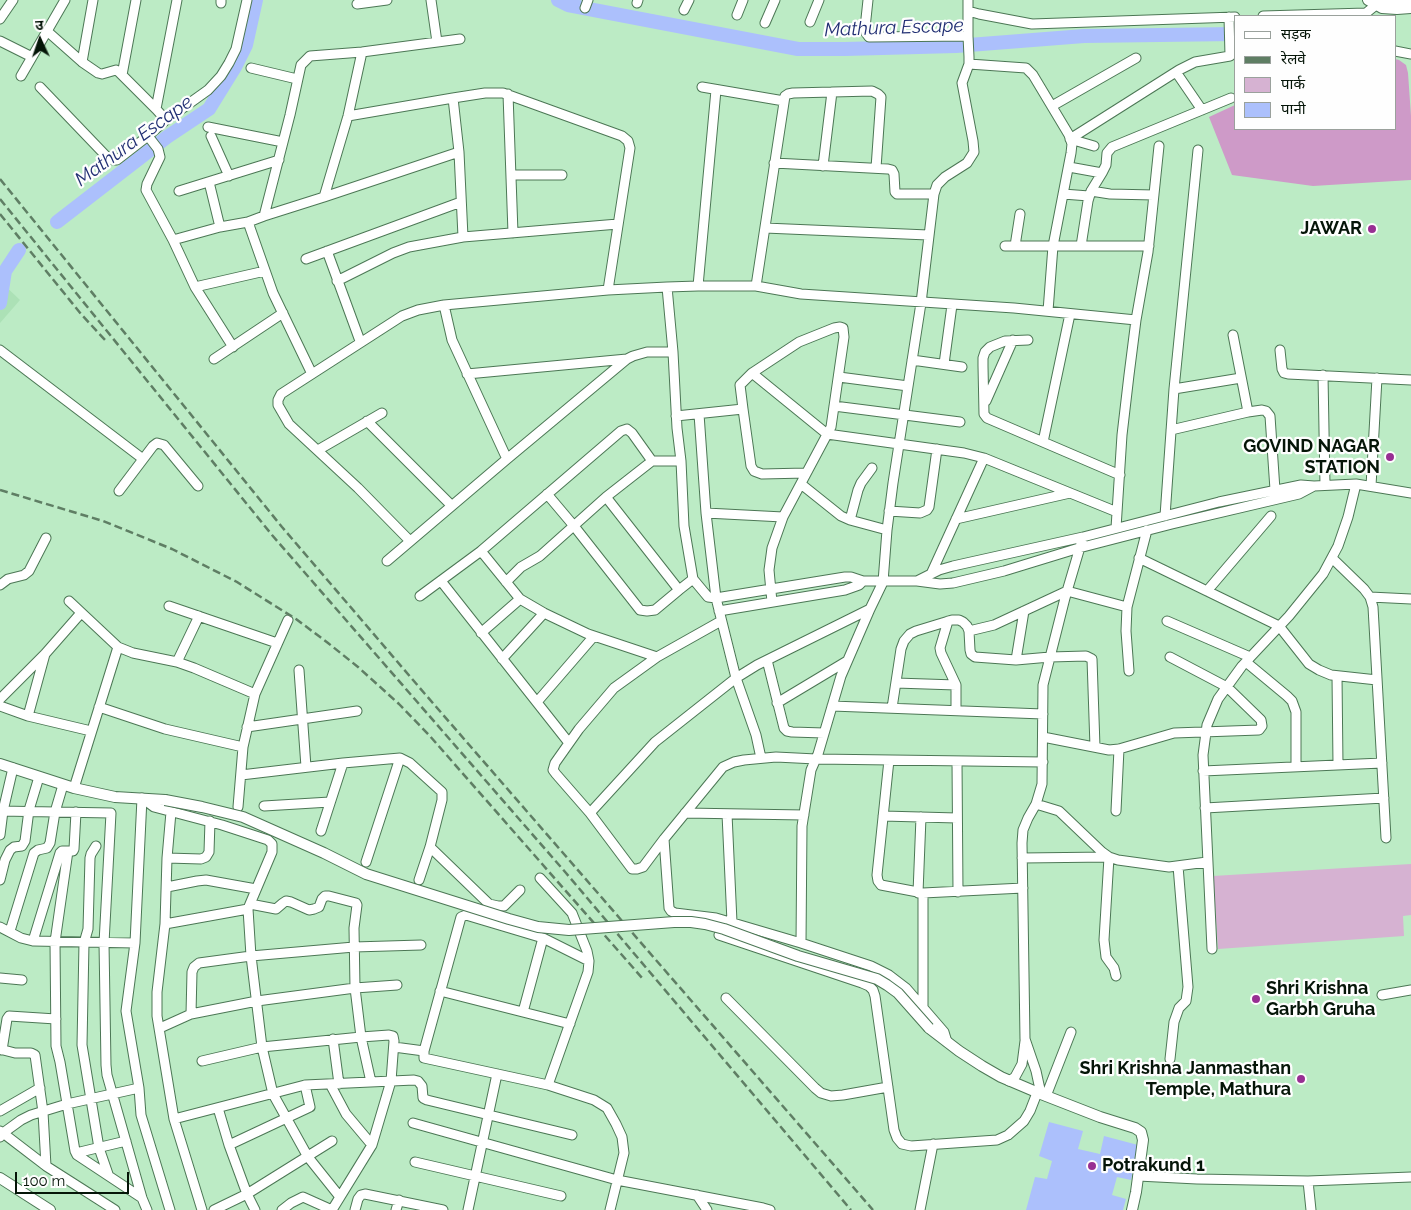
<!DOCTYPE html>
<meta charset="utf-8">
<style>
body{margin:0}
#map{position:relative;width:1411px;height:1210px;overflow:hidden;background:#bcebc5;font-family:Raleway,"Noto Sans Devanagari",sans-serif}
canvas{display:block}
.legend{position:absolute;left:1234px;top:15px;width:162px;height:115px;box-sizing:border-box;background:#fefefe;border:1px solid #9aa19c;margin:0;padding:6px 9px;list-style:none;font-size:15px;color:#051508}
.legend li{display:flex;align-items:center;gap:10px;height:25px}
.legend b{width:25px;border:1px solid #9aa19c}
.north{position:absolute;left:15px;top:15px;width:50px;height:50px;-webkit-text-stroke:4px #fefefe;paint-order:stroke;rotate:357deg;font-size:14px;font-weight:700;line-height:20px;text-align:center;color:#051508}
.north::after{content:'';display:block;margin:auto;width:18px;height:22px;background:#051508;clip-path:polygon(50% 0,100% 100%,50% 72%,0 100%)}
.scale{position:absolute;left:15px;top:1172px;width:114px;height:22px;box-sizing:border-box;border:2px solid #051508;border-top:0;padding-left:6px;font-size:15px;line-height:18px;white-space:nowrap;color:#051508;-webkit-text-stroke:4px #fefefe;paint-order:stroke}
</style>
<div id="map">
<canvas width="1411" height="1210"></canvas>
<ul class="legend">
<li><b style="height:6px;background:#fff"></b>सड़क</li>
<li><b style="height:6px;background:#5f7e64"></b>रेलवे</li>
<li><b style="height:14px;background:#d6b2d2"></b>पार्क</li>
<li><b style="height:14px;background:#acc0fc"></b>पानी</li>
</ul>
<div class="north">उ</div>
<div class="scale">100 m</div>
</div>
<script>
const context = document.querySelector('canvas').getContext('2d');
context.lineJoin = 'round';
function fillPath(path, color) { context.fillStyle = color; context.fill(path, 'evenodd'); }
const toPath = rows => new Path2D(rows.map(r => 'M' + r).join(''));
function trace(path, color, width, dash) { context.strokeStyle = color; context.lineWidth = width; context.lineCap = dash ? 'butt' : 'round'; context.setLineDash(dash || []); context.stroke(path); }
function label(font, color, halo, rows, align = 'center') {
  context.font = font + ' Raleway,sans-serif'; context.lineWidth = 4.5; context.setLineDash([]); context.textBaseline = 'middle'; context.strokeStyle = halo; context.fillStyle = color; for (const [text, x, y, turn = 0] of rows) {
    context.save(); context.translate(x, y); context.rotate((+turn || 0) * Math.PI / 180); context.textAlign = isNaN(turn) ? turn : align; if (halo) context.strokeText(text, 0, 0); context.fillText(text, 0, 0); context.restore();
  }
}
fillPath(toPath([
 [0,281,20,300,0,323]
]), '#ace1b6');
fillPath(toPath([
 [1411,864,1411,915,1403,916,1404,936,1218,949,1213,876]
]), '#d6b2d2');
fillPath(toPath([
 [1395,59,1399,60,1406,65,1408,73,1411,116,1411,180,1313,186,1232,175,1209,117,1235,105,1235,129,1395,129]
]), '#ce9ac8');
fillPath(toPath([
 [1049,1122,1083,1131,1078,1149,1100,1154,1104,1136,1138,1145,1131,1180,1117,1177,1112,1195,1126,1199,1123,1210,1026,1210,1035,1177,1047,1179,1052,1161,1039,1156]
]), '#acc0fc');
trace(toPath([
 [558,0,568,5,798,49,845,49,956,46,1084,36,1235,34],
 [57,222,167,137,209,109,235,67,246,45,256,0],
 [0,303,5,271,19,250]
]), '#acc0fc', 14);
const minor = toPath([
 [247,0,236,49,229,63,221,76,208,90,166,120,148,136,158,149,160,157,147,184,146,190,173,240,220,227,248,222],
 [431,0,437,42],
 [868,0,865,28,866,33,869,37,968,36],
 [221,3,221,0],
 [637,3,638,0],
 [357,4,387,0],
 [585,8,588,0],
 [684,10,689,0],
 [968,11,979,14,1032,24,1235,17],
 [737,15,743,0],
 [1263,16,1366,13,1381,1],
 [0,19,13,0],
 [810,22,819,0],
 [765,23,775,0],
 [47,31,82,62,98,73,102,74,116,70,119,72,156,109],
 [460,39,362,52,310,56,301,65,290,115,264,216,248,222,273,293,312,374,402,316,418,310,444,305,608,290,667,287,673,352,677,428,681,461,684,526,693,579,708,597,716,598,845,577,851,577,863,581,917,581,940,584,953,583,1004,571,1079,548,1172,524,1299,494,1314,486],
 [0,41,32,57],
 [1395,51,1411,54],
 [82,62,93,0],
 [969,64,1026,68,1033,75,1069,135,1072,144,1071,153,1053,246,1048,311],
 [251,68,297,79],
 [1176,72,1202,110],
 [122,75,136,0],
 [21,76,65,0],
 [40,87,108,158,113,160,117,160,148,136],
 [702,87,784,101],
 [508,94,513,233],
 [453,98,459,152,463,237],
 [1052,106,1136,58],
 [348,116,453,98,485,93,503,93,622,136,628,141,630,148,608,290],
 [166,120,156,109,177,0],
 [208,127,283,142],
 [211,136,229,176],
 [1070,139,1179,70,1195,62,1230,56,1229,17],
 [1070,139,1094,146],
 [774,163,888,169,892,170,894,174,895,192,897,194,934,194],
 [823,166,832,92],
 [1069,167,1102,173,1106,165,1107,153,1112,147,1231,98],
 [511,175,562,175],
 [209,182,220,227],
 [179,191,279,160],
 [1091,191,1110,194,1154,195],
 [1063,194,1089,196],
 [324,197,459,152],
 [264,216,324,197,348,116,362,52],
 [765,228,928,235],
 [173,240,195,287,265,271],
 [1005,246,1149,246],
 [1015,246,1020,214],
 [1081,246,1088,201,1091,191,1102,173],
 [327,251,360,341],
 [306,259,461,202],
 [337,281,393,253,409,247,463,237,618,224],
 [698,286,716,90],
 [756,286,785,96,788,94,793,93,872,91,878,94,881,97,876,168],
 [195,287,233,347],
 [667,287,698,286,756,286,801,294,1014,308,1136,320,1129,375,1122,435,1116,528],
 [444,305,452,340,507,459],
 [1136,320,1148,252,1159,146],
 [1233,335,1248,412],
 [1028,340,1005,341,990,347,985,352,983,358,983,366,984,414,987,418,1120,475],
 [0,350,143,459],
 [1280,350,1282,369,1284,373,1288,374,1411,380],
 [214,359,283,313],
 [912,360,962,367],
 [944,364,952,305],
 [752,373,799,342,834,328,840,327,843,328,844,337,831,427,783,517,772,548,769,570,772,602],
 [312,374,281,394,278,400,278,405,289,424,358,488,410,541],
 [467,374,627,359],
 [1323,375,1325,485],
 [839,377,908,386],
 [1174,389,1241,378],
 [986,401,1013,340],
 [834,406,960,422],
 [743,409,751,466,754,471,762,474,806,473],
 [699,414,706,513,716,598,736,678,756,735,761,758],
 [676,416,743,409,740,385,752,373,827,434,964,453,984,458,1117,512],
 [367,421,451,505],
 [1171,430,1248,412,1262,410,1266,411,1270,416,1275,490],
 [1043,442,1070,314],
 [318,450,382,413],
 [801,484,841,516,850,520,887,530],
 [1371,486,1377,378],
 [119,491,153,446,157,443,164,445,198,486],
 [547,494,574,526,640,610,647,611,655,610,679,590,693,579],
 [606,497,679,590],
 [889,511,920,513,927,510,929,507,937,449],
 [706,513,783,517],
 [1165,516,1174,389,1198,150],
 [956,519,1070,493],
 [850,520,858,490,861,483,872,468],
 [481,551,520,599,544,613,588,634,657,657,721,621],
 [1139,558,1279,626,1309,664,1319,670,1331,675,1377,680],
 [1332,558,1364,589,1370,597,1373,607,1386,838],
 [387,561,507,459,627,359,633,356,647,352,673,352],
 [931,574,984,458],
 [441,581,569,743],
 [917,581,939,570,953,566,1083,537,1219,502,1301,485,1314,486,1356,484,1411,493],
 [506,582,521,567,540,556,606,497,652,461,681,461],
 [0,585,8,579,24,575,29,571,46,538],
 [1207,591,1271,516],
 [420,596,481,551,621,431,627,429,632,433,652,461],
 [1370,597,1411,599],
 [69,601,118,647,133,653,177,662,194,668,255,694],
 [169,606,277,643],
 [719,611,845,590,859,585,863,581],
 [948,621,940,648,941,653,956,685,956,710],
 [1167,621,1250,657],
 [969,631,994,625,1067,591,1127,607],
 [481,633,520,599],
 [657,657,614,688,579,729,555,763,553,770,556,774,590,813,632,869,637,869,643,867,664,839],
 [502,659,544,613],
 [767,660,784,728,787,731,792,732,824,733],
 [1016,660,1024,611],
 [177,662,199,616],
 [1246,662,1287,696,1292,701,1296,712,1296,767],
 [299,670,306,767],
 [1129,671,1126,631,1127,607,1147,530],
 [1337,676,1338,765],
 [896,683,956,685],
 [0,699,45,654,81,613],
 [537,702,594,636],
 [777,703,847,661],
 [0,706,28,716,91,731],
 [832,706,1043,714],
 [99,707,165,729,243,747],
 [892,708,901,649,904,641,910,634,916,631,952,620,959,620,963,622,967,626,969,631,970,650,971,654,975,657,1016,660,1050,657,1086,656,1092,659,1095,747],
 [28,716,45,654],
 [247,727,357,711],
 [1043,737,1109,750,1119,749,1174,733,1259,730,1262,726,1261,720,1227,687,1170,657],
 [889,760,877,875,878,881,881,885,923,893,1023,888],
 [957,761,958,892],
 [1203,771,1382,763],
 [241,775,343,763,400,758,410,763,442,792,442,800,430,847,419,880],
 [74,788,118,647],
 [142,798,154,807,222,825,268,840,272,844,272,852,250,904,248,909,251,956,262,1047,273,1094,308,1157,340,1197],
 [142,798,135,943,126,1011,139,1088,141,1115,170,1210],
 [1036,804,1059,811,1102,852,1109,857,1118,860,1169,867,1207,862],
 [264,806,330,802],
 [238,807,243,747,255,694,288,620],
 [1205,808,1384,798],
 [0,811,111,813,104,943,106,1065,107,1075,142,1198,147,1210],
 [1116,811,1119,749],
 [171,812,167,858,165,924,157,992,157,1016,174,1119,202,1210],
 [590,813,655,742,736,678,757,665,870,609],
 [685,813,804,815],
 [727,814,732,922],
 [883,816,957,818],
 [321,831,343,763],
 [0,835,3,811,13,768],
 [96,846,91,854,90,858,88,929,84,943,82,1045,99,1148,108,1174],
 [430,847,489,904,498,906,504,906,520,890],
 [68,851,55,942,56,1046,60,1062,75,1151,77,1155,142,1198],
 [167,858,201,859,206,857,209,852,210,821],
 [1022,858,1109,857,1104,940,1106,957,1114,968,1116,976],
 [366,862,400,758],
 [540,878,572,913,587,951,589,961,588,972,548,1085],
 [0,880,5,860,10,850,14,847,22,846,25,841,29,810,39,777],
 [167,887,197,881,206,880,256,889],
 [918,893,921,817],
 [923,893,923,1008],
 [250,904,276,909,283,903,286,901,291,902,309,910,314,909,319,907,322,899,325,896,329,896,356,903,357,905,354,928,355,988,361,1037,371,1082],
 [165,924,248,909],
 [0,927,21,938,33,941,135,943],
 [10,931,34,853,38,850,47,848,50,843,55,812,63,785],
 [719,935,862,983,869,986,873,990,875,996,894,1130,897,1138,902,1144,911,1146,997,1140,1008,1135,1024,1121,1030,1111,1037,1093],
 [543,938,466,915,461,917,424,1051,424,1058,548,1085,594,1100,607,1108,616,1124,622,1137,624,1153,610,1210],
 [33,941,60,853,62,851,73,851,74,849,76,812],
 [801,943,716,918,675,913,671,911,669,908,664,839,723,767,734,762,744,760,776,757,816,759,1043,762],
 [1212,949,1203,755,1207,725,1218,699,1242,666,1289,616,1323,574,1338,546,1348,517,1356,484],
 [0,978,22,980],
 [440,991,570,1024],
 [1382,995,1411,990],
 [726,998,815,1088,821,1093,831,1096,843,1095,888,1087],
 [523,1012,543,938,589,961],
 [191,1014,192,972,194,967,199,963,251,956,354,947,421,945],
 [160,1028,191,1014,257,1001,355,988,397,985],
 [333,1039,339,1084],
 [947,1042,944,1032,906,988,889,975,871,966,801,943,802,826,811,770,818,754,841,676,870,609,883,582,887,530,893,483,921,303,934,194,937,185,945,177,967,163,974,152,973,141,962,83,969,64,969,57,968,36,968,0],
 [394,1047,424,1051],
 [0,1049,15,1053,31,1053,35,1055,43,1112,46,1166],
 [2,1050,7,1019,9,1016,56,1019],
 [1170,1059,1174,1022,1179,1008,1186,1001,1188,987,1178,866],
 [202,1061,262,1047,361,1037,389,1035,393,1036,394,1041,391,1081,372,1145,332,1210],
 [1009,1081,1015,1077,1022,1064,1025,1041],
 [330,1084,346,1114,372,1145],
 [1041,1094,1036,1071,1025,1039,1022,843,1023,830,1028,818,1036,804,1042,784,1043,685,1065,598,1083,537],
 [1046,1096,1071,1032],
 [218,1108,229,1145,247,1194,255,1210],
 [0,1111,40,1088],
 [174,1119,305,1085,414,1080,418,1081,422,1086,423,1098,427,1100,572,1135],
 [413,1123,617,1180,763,1208,770,1210],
 [0,1131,3,1133,21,1120,31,1115,67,1104,139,1088],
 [0,1137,3,1133,46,1166,115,1210],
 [229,1145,310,1107,305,1085],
 [76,1153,126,1141],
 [415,1162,561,1196],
 [1138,1176,1197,1179,1308,1181,1411,1177],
 [1308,1181,1311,1210],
 [697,1195,707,1210],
 [214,1210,247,1194,332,1141],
 [282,1210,291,1203,303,1197,332,1210],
 [355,1210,358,1199,361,1195,365,1194,443,1210],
 [396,1210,399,1200],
 [468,1210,497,1074],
 [920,1210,933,1144]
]);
const tertiary = toPath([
 [1368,0,1382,8,1397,9,1411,8],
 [1381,0,1398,2,1411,1],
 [0,764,74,788,115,797,165,800],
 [929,1028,959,1051,982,1066,1001,1077,1041,1094,1100,1117,1135,1128,1141,1132,1143,1140,1136,1192,1132,1210],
 [0,1178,50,1210]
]);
trace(minor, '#4c7755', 11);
trace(tertiary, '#4c7755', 12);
trace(minor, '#fff', 9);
trace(tertiary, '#fff', 10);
trace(toPath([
 [0,179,282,527,425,694,873,1210],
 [0,199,272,535,566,873,851,1210],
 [0,214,81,314,105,340],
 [0,490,103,521,172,549,237,582,296,619,328,643,358,667,399,704,429,735,643,979]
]), '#5f7e64', 2.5, [8, 4]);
const tertiaryBridge = toPath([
 [165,800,202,807,243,817,324,853,366,874,509,919,538,927,569,930,674,922,691,922,705,924,724,929,798,956,877,979,887,985,898,993,929,1028]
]);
trace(tertiaryBridge, '#4c7755', 12, []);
trace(tertiaryBridge, '#fff', 10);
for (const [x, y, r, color] of [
 [1372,229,5,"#982f93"],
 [1390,457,5,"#982f93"],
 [1256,999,5,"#982f93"],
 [1301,1079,5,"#982f93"],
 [1092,1166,5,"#982f93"]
]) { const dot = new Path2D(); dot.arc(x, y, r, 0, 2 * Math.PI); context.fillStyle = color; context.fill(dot); trace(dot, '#fefefe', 2); }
label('bold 18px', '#051508', '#fefefe', [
 ["JAWAR",1362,229],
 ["GOVIND NAGAR",1380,447],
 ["STATION",1380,468],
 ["Shri Krishna",1266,989,"left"],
 ["Garbh Gruha",1266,1010,"left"],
 ["Shri Krishna Janmasthan",1291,1069],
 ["Temple, Mathura",1291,1090],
 ["Potrakund 1",1102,1166,"left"]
], 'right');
label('italic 19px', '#212f73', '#fefefe', [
 ["Mathura Escape",894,28,-2],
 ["Mathura Escape",134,141,-36]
]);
</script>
